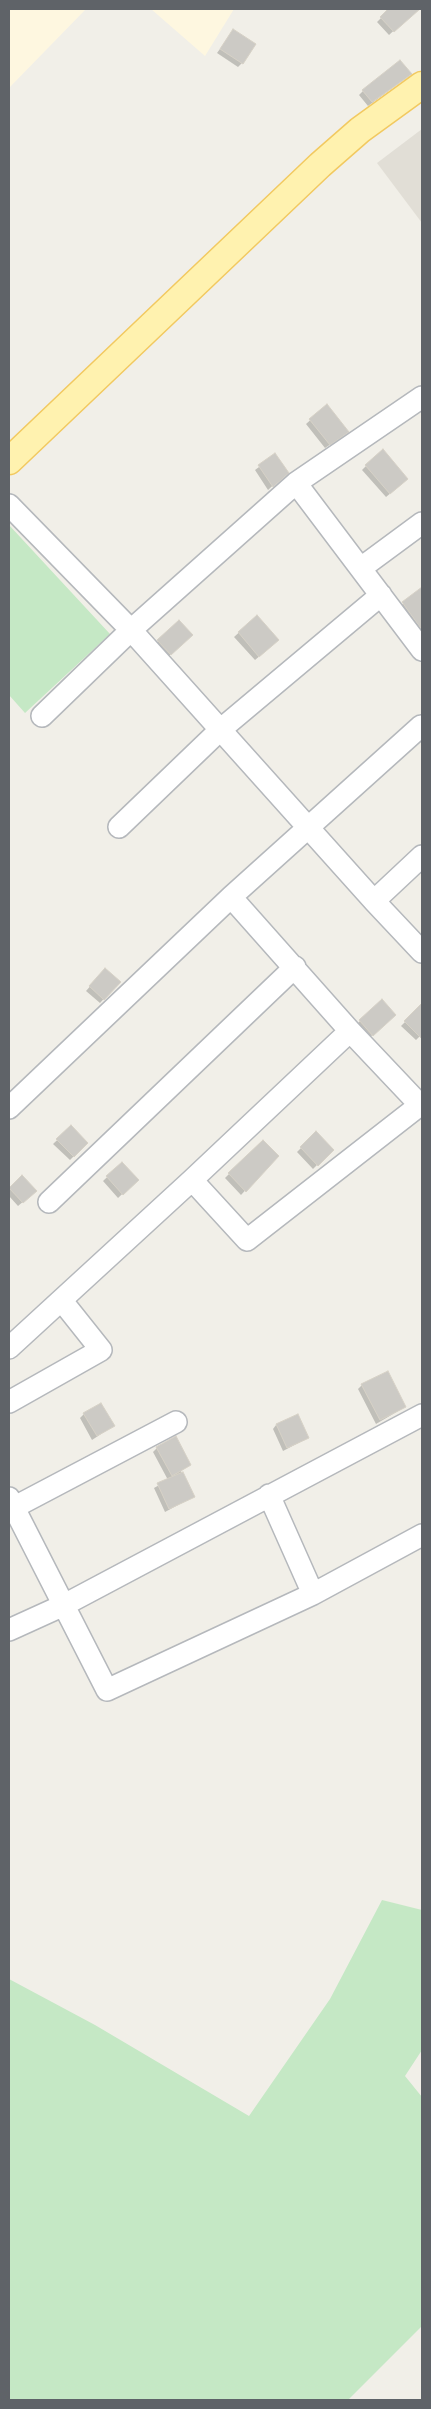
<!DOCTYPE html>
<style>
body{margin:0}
#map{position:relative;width:431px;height:2409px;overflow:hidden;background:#f1efe8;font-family:"Exo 2",sans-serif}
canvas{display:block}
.frame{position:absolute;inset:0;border:10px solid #5f6368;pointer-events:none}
</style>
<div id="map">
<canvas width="431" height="2409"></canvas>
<div class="frame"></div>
</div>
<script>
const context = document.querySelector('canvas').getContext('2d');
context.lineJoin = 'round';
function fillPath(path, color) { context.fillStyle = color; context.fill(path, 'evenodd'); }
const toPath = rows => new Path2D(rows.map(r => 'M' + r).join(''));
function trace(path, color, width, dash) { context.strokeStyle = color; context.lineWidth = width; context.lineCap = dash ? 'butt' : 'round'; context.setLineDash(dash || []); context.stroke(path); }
fillPath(toPath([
 [9,9,86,9,9,88],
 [151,9,234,9,205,56]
]), '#fef7e0');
fillPath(toPath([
 [422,129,422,223,377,163]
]), '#e1ded6');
fillPath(toPath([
 [9,525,110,634,25,713,9,695],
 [382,1900,422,1910,422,2050,405,2076,422,2097,422,2326,348,2400,9,2400,9,1979,95,2025,249,2116,330,1999]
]), '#c5e8c5');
fillPath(toPath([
 [390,9,412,9,415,11,389,35,377,22],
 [233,31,242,63,238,67,217,53],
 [406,78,368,106,359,95,363,91],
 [326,406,343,436,325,448,306,424],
 [275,455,283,476,268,490,255,470],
 [366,466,403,483,386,497,362,470],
 [422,589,422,628,417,632,399,607],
 [257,616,274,644,255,660,234,637],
 [179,621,191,635,167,658,154,645],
 [101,974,119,982,100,1003,86,991],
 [422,1005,422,1034,416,1040,401,1026],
 [394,1015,368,1039,356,1025,360,1021],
 [71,1127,87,1143,70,1160,53,1144],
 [316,1133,332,1150,313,1169,297,1152],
 [262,1141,277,1156,241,1195,225,1178],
 [122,1163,137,1180,118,1198,103,1181],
 [22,1177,31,1195,18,1206,9,1196,9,1189],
 [362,1385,405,1407,376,1424,358,1389],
 [84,1414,113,1426,92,1440,80,1418],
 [276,1425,308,1438,283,1451,273,1429],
 [157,1448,190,1465,181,1471,193,1497,165,1512,154,1488,168,1480,153,1452]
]), '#0003');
const building = toPath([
 [388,9,420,9,394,32,380,17,388,9],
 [233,29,256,44,243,64,220,49,233,29],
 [400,60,412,74,372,102,362,90,400,60],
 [327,404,349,432,330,445,309,419,327,404],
 [383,449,408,479,390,494,365,465,383,449],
 [275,453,289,473,273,487,258,465,275,453],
 [422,587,422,630,402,602,422,587],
 [257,615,279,640,259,657,238,632,257,615],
 [179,620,193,635,171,655,157,640,179,620],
 [105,968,121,982,104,1000,89,986,105,968],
 [382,999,396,1015,373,1036,359,1020,382,999],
 [422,1003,422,1039,404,1021,422,1003],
 [71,1125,88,1143,74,1157,56,1139,71,1125],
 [316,1131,334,1150,318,1166,300,1147,316,1131],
 [263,1140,279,1156,246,1192,228,1173,263,1140],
 [122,1162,139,1180,123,1195,106,1176,122,1162],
 [22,1175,37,1191,23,1203,9,1188,22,1175],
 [388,1371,406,1407,380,1420,361,1384,388,1371],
 [101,1403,115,1426,97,1436,83,1413,101,1403],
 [298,1414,309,1438,287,1448,276,1424,298,1414],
 [176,1436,191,1465,172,1476,156,1447,176,1436],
 [183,1472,195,1497,169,1509,157,1483,183,1472]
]);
fillPath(building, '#cccac5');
trace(building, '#d6d1c6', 1);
const minor = toPath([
 [296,483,422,650],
 [9,505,131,630,374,901,422,952],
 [361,568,422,523],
 [42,716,131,630,296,483,422,397],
 [119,827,220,730,381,595],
 [374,901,422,856],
 [9,1108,231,897,421,726,422,727],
 [192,1180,247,1240,420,1105,350,1031,231,897],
 [49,1202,295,967],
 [9,1348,192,1180,350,1031],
 [9,1402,101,1350,62,1301],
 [269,1495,313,1594],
 [9,1498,107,1690,313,1594,422,1535],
 [9,1510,176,1422],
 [9,1630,64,1605,422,1415]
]);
const major = toPath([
 [9,461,320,165,360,130,422,85]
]);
trace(minor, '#b5b8bc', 24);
trace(major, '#f2c960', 29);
trace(minor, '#fff', 21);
trace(major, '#fff2af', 26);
</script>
